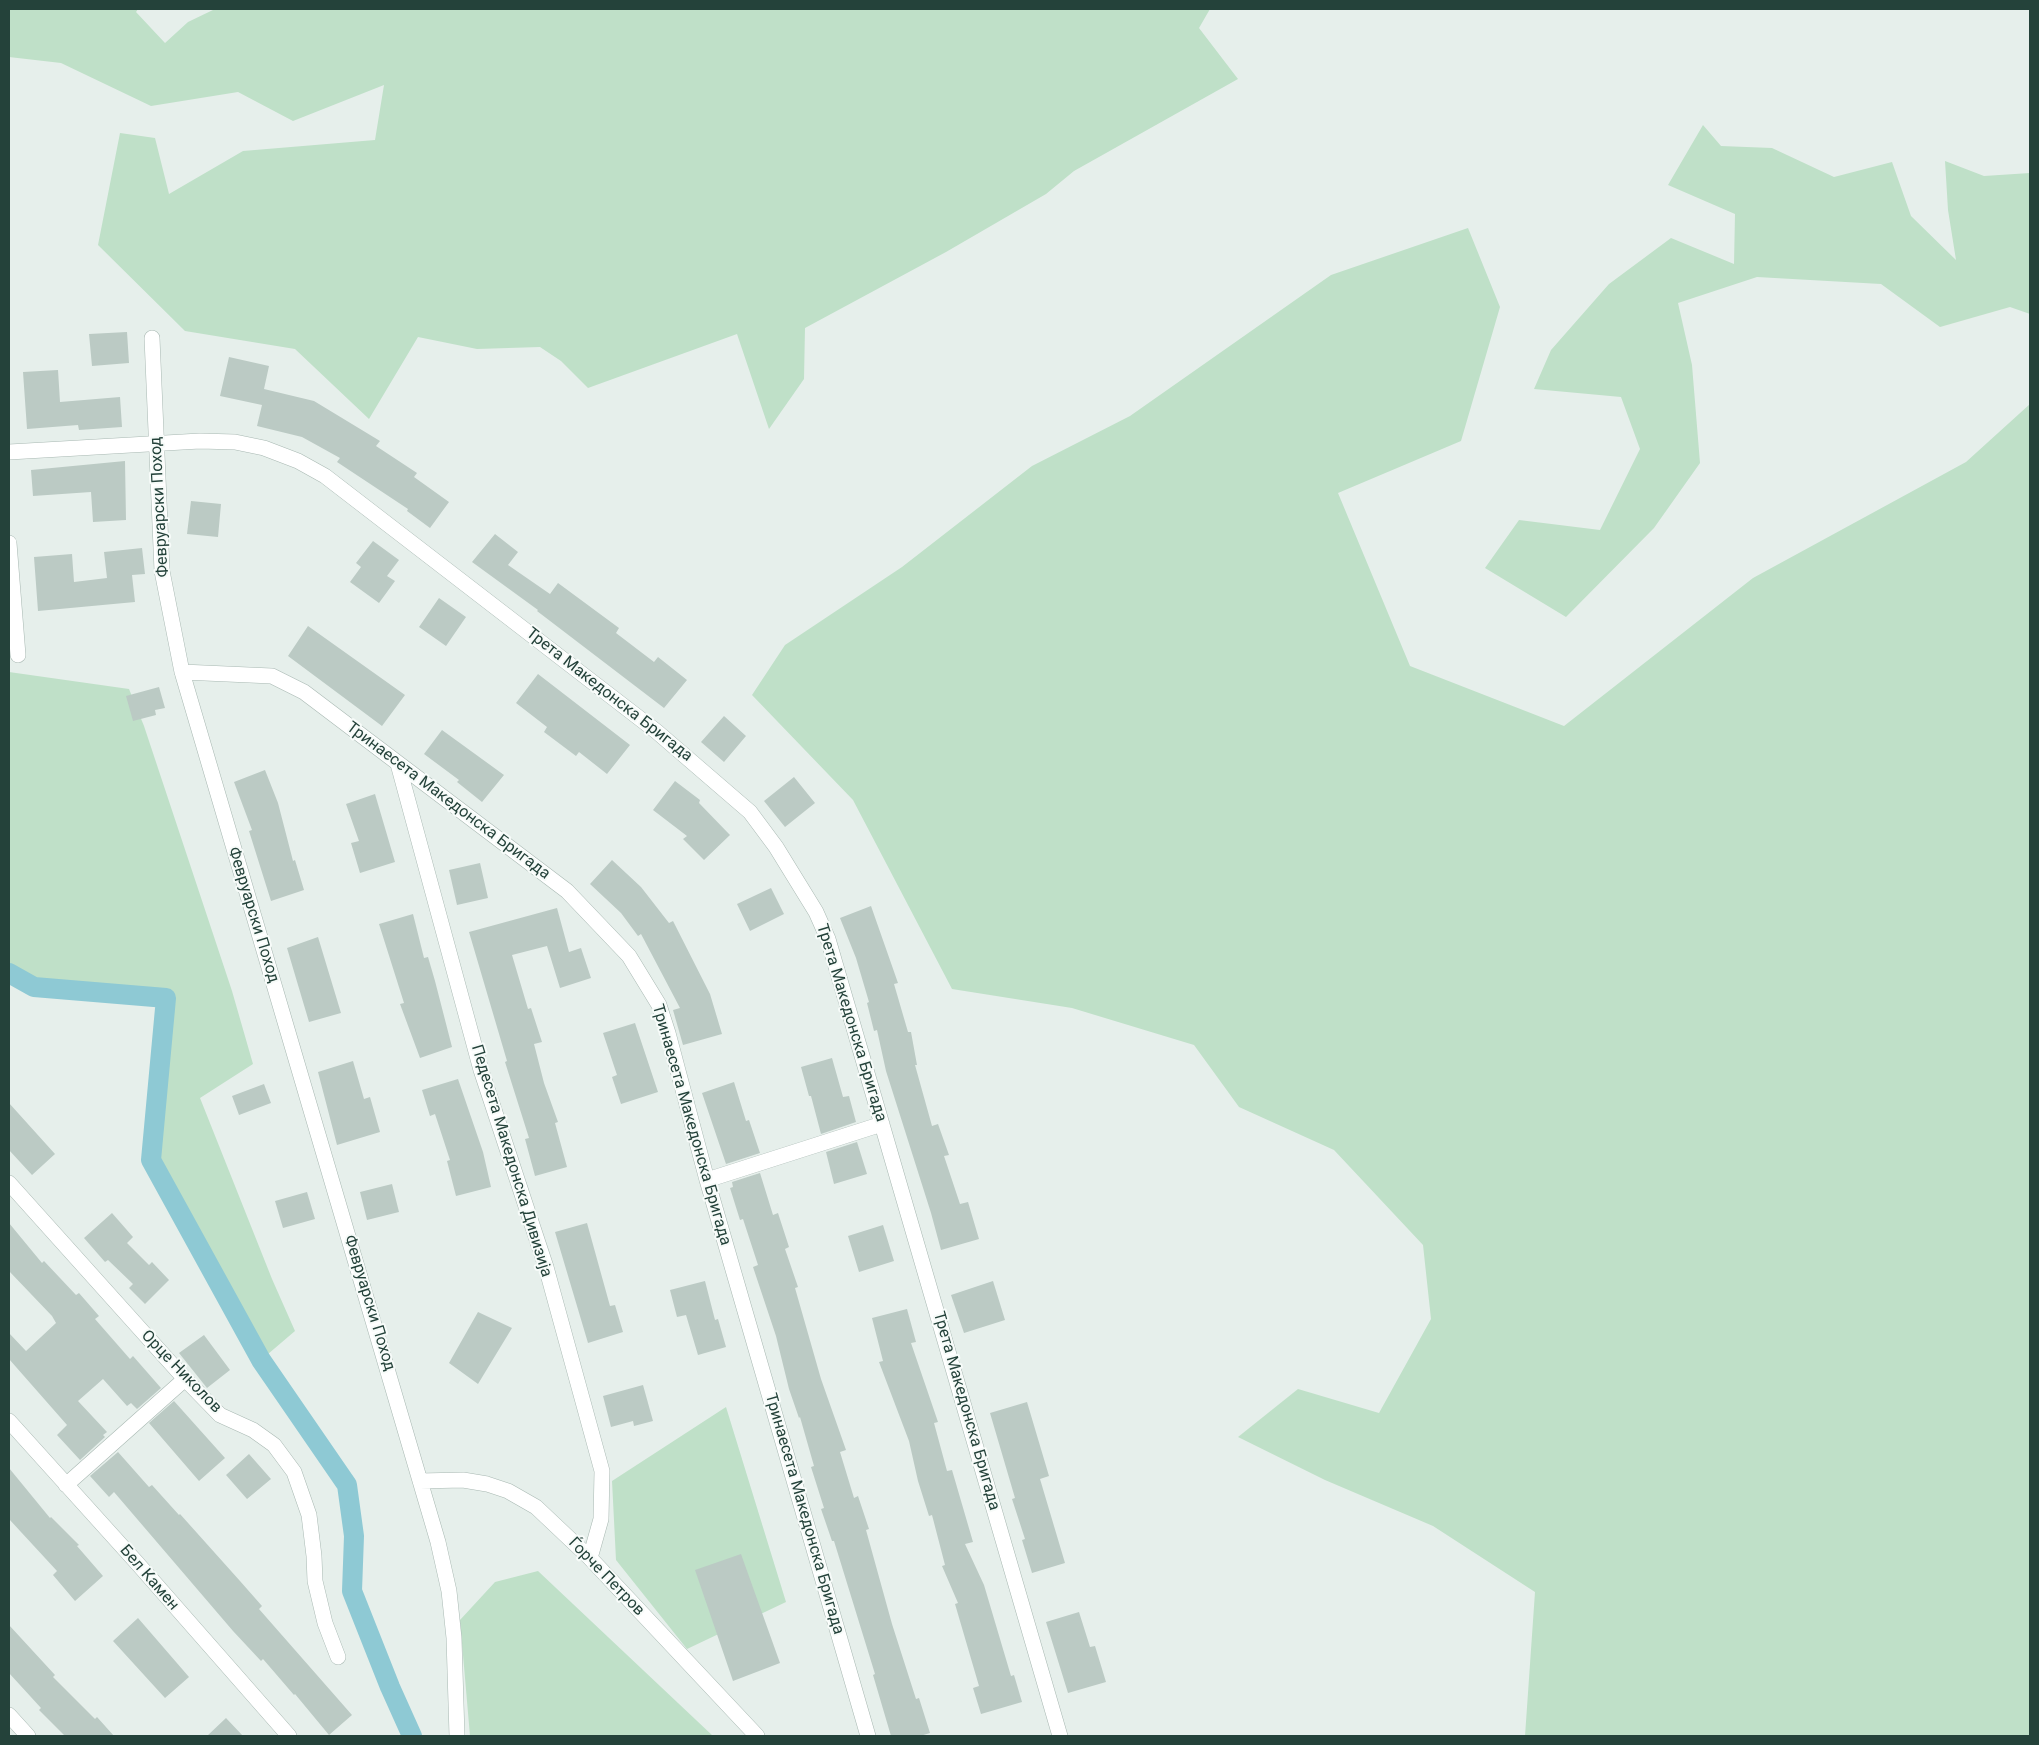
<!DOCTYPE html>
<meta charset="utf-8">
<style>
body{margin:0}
#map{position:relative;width:2039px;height:1745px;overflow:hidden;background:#e6efeb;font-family:Roboto,sans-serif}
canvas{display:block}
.frame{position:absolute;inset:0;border:10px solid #24423a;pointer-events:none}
</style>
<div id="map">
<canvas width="2039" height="1745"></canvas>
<div class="frame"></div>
</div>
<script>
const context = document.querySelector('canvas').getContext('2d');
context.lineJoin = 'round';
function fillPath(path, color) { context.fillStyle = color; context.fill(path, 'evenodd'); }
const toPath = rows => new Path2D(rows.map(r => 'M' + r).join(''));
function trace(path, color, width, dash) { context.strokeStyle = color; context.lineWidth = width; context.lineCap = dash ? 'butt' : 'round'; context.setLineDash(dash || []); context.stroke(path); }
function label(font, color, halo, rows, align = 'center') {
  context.font = font + ' Roboto,sans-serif'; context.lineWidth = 4; context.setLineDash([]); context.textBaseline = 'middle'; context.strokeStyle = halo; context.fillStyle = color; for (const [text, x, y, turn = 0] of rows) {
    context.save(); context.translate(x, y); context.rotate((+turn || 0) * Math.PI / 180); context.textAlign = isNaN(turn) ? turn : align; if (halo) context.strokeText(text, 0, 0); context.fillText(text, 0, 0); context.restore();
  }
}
fillPath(toPath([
 [9,9,138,9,136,12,165,43,188,22,215,9,1210,9,1199,28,1238,79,1074,171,1046,194,946,252,805,328,804,379,769,429,737,334,588,388,561,361,540,347,477,349,418,337,369,419,295,349,185,331,98,245,120,133,155,138,169,194,243,151,375,140,384,85,293,121,238,92,151,106,61,63,9,57],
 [1703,125,1721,146,1772,148,1834,177,1892,162,1911,216,1956,260,1948,210,1945,161,1984,176,2030,173,2030,314,2010,307,1940,327,1881,284,1757,277,1678,303,1692,365,1700,463,1654,528,1566,617,1485,568,1519,520,1600,530,1640,449,1621,397,1534,389,1551,350,1609,284,1671,238,1734,264,1735,214,1668,185],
 [1468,228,1500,307,1461,441,1338,493,1410,666,1564,726,1753,578,1966,462,2030,404,2030,1736,1525,1736,1535,1592,1433,1526,1325,1480,1238,1437,1298,1389,1379,1413,1431,1319,1423,1245,1334,1150,1239,1107,1194,1045,1072,1008,952,989,853,800,752,695,785,645,902,567,1032,466,1130,416,1331,275],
 [9,672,129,689,144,726,232,991,253,1064,200,1098,272,1279,295,1331,261,1360,150,1168,165,998,34,987,9,973],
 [726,1407,786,1602,687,1649,616,1560,612,1481],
 [538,1571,713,1736,470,1736,460,1620,495,1582]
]), '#bfe0c8');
trace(toPath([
 [9,973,34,987,166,998,151,1160,261,1360,347,1485,354,1536,352,1591,390,1687,412,1736]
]), '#8ec9d4', 20);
fillPath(toPath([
 [127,332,129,363,92,366,89,334],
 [229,357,269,366,264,389,314,401,380,441,376,446,417,473,414,477,449,502,430,528,407,511,408,509,337,462,340,458,302,437,257,426,262,405,220,396],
 [58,370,60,402,120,397,122,427,79,430,78,425,27,429,23,372],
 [125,461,126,520,93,522,91,492,33,496,31,470],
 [191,501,221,504,218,537,187,534],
 [495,534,518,552,508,565,550,594,558,583,619,628,616,633,654,662,658,657,687,680,664,708,537,611,538,610,472,562],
 [373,541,399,560,387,576,395,581,379,603,350,582,361,567,356,563],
 [142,548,145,574,132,575,135,602,38,611,34,557,72,554,74,582,107,578,104,552],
 [439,598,466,617,446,646,419,627],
 [308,626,405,695,382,726,288,656],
 [538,674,630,745,607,774,579,752,576,756,544,732,547,727,516,703],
 [159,687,165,708,155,710,156,715,133,721,126,696],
 [724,716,746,736,724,762,701,742],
 [442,730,504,775,482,802,457,782,459,780,424,754],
 [265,770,278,803,293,861,295,860,304,890,271,901,249,831,252,830,234,782],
 [794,777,815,803,785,827,764,801],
 [675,781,700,800,699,803,730,835,704,860,683,839,687,836,653,810],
 [375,794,395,862,360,873,351,843,359,841,346,804],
 [612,860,641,887,669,923,673,921,710,994,722,1034,683,1045,673,1010,680,1008,641,934,638,936,621,913,590,884],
 [480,863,488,898,457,905,449,870],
 [771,888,784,914,750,931,737,904],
 [871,906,898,983,894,984,908,1032,911,1032,917,1065,915,1065,932,1126,938,1124,949,1155,944,1156,960,1204,968,1202,979,1239,941,1250,931,1213,886,1071,877,1030,874,1031,867,1003,869,1002,856,958,840,918],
 [557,908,569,952,581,948,591,978,560,988,547,946,512,955,528,1009,531,1008,542,1042,534,1044,544,1083,558,1122,555,1123,567,1167,535,1176,525,1139,529,1138,505,1062,507,1061,469,932],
 [413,914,424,958,428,957,435,981,452,1047,420,1058,400,1004,404,1003,379,924],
 [318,937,341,1013,309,1022,287,948],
 [635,1023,658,1092,621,1104,612,1077,617,1075,603,1033],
 [832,1058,843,1097,849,1096,856,1122,821,1134,811,1096,809,1096,801,1067],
 [353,1061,364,1099,370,1097,380,1132,337,1145,318,1072],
 [458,1079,483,1152,491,1187,456,1196,447,1161,450,1160,435,1114,430,1116,422,1090],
 [734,1082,746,1121,749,1120,760,1153,726,1164,702,1093],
 [264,1084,271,1103,239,1115,232,1096],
 [9,1103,55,1154,32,1175,9,1150],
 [857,1142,867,1174,834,1184,826,1152],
 [760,1173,773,1215,778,1213,789,1247,785,1249,798,1287,795,1288,821,1379,846,1450,840,1452,854,1498,858,1496,869,1529,866,1530,892,1624,916,1699,919,1698,930,1733,920,1736,891,1736,873,1675,875,1674,834,1541,832,1541,821,1509,824,1508,811,1467,814,1466,800,1417,799,1418,789,1389,776,1336,753,1267,758,1265,743,1219,740,1220,730,1188,733,1187,732,1182],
 [392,1184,399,1212,367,1220,360,1192],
 [307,1192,315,1219,283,1228,275,1201],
 [112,1213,133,1237,127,1243,149,1265,152,1262,169,1280,145,1304,129,1288,133,1284,108,1260,105,1262,84,1238],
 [9,1223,42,1263,44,1261,76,1295,79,1293,99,1316,95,1319,130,1359,133,1356,161,1388,137,1409,131,1403,127,1406,103,1379,78,1401,107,1432,103,1435,105,1437,80,1460,57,1435,67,1425,9,1359,9,1333,26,1351,56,1323,52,1316,9,1271],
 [587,1223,610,1306,615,1305,623,1332,588,1343,555,1232],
 [883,1225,894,1261,859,1272,848,1236],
 [705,1281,715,1320,718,1319,726,1347,698,1355,686,1315,677,1317,670,1290],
 [993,1281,1005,1320,964,1333,951,1295],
 [907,1309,916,1342,911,1343,938,1422,934,1423,947,1471,952,1470,973,1542,965,1544,984,1585,1011,1676,1014,1675,1022,1702,981,1714,973,1688,979,1686,955,1604,958,1603,942,1566,945,1565,932,1515,929,1516,918,1481,909,1441,879,1362,883,1361,872,1318],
 [478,1312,512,1328,478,1384,449,1363],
 [204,1335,230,1370,207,1388,179,1353],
 [643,1385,653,1421,634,1426,633,1421,611,1427,603,1396],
 [174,1401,225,1458,199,1481,149,1423],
 [1027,1402,1049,1476,1040,1479,1065,1563,1032,1573,1022,1540,1025,1539,1012,1499,1015,1498,990,1413],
 [118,1452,149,1487,152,1485,179,1515,180,1514,240,1581,262,1606,259,1609,352,1715,329,1735,295,1694,294,1695,263,1659,261,1661,233,1631,114,1492,109,1497,90,1476],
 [249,1454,271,1479,247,1499,226,1475],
 [9,1468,50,1518,51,1517,79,1545,77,1546,103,1576,75,1601,53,1575,57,1571,9,1519],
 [741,1554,780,1663,733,1681,695,1570],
 [1079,1612,1090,1647,1095,1646,1106,1682,1068,1693,1046,1622],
 [138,1618,189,1677,165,1698,113,1641],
 [9,1625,55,1675,53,1677,95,1719,97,1717,114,1736,65,1736,39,1710,41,1708,9,1673],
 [226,1718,243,1736,207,1736]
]), '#bbcac4');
const minor = toPath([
 [152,338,162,571,182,672,438,1542,449,1591,454,1638,457,1736],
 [9,452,200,441,235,442,264,448,298,461,325,476,656,731,750,812,776,847,816,912,828,939,1060,1736],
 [9,543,18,655],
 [182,672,272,676,304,692,567,891,629,956,659,1005,668,1033,707,1180,868,1736],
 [398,764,481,1070,546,1267,602,1471,601,1519,590,1558],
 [707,1180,882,1124],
 [9,1183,185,1379,220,1415,253,1430,274,1445,294,1472,309,1515,314,1556,315,1581,325,1623,338,1657],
 [9,1421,138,1564,289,1736],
 [420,1481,463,1480,487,1484,508,1491,536,1507,590,1558,757,1736],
 [66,1485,185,1379],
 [9,1715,28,1736]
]);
trace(minor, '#a8b8b2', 16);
trace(minor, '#fff', 15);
label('16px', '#24423a', '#f7fbf9', [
 ["Февруарски Поход",160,507,-93],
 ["Трета Македонска Бригада",609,695,38],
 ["Тринаесета Македонска Бригада",448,801,37],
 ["Февруарски Поход",253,915,73],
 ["Трета Македонска Бригада",851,1023,73],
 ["Тринаесета Македонска Бригада",691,1125,74],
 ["Педесета Македонска Дивизија",511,1161,73],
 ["Февруарски Поход",369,1303,73],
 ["Орце Николов",181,1372,46],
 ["Трета Македонска Бригада",966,1411,74],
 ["Тринаесета Македонска Бригада",804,1514,74],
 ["Ѓорче Петров",606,1577,46],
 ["Бел Камен",149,1578,49]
]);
</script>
